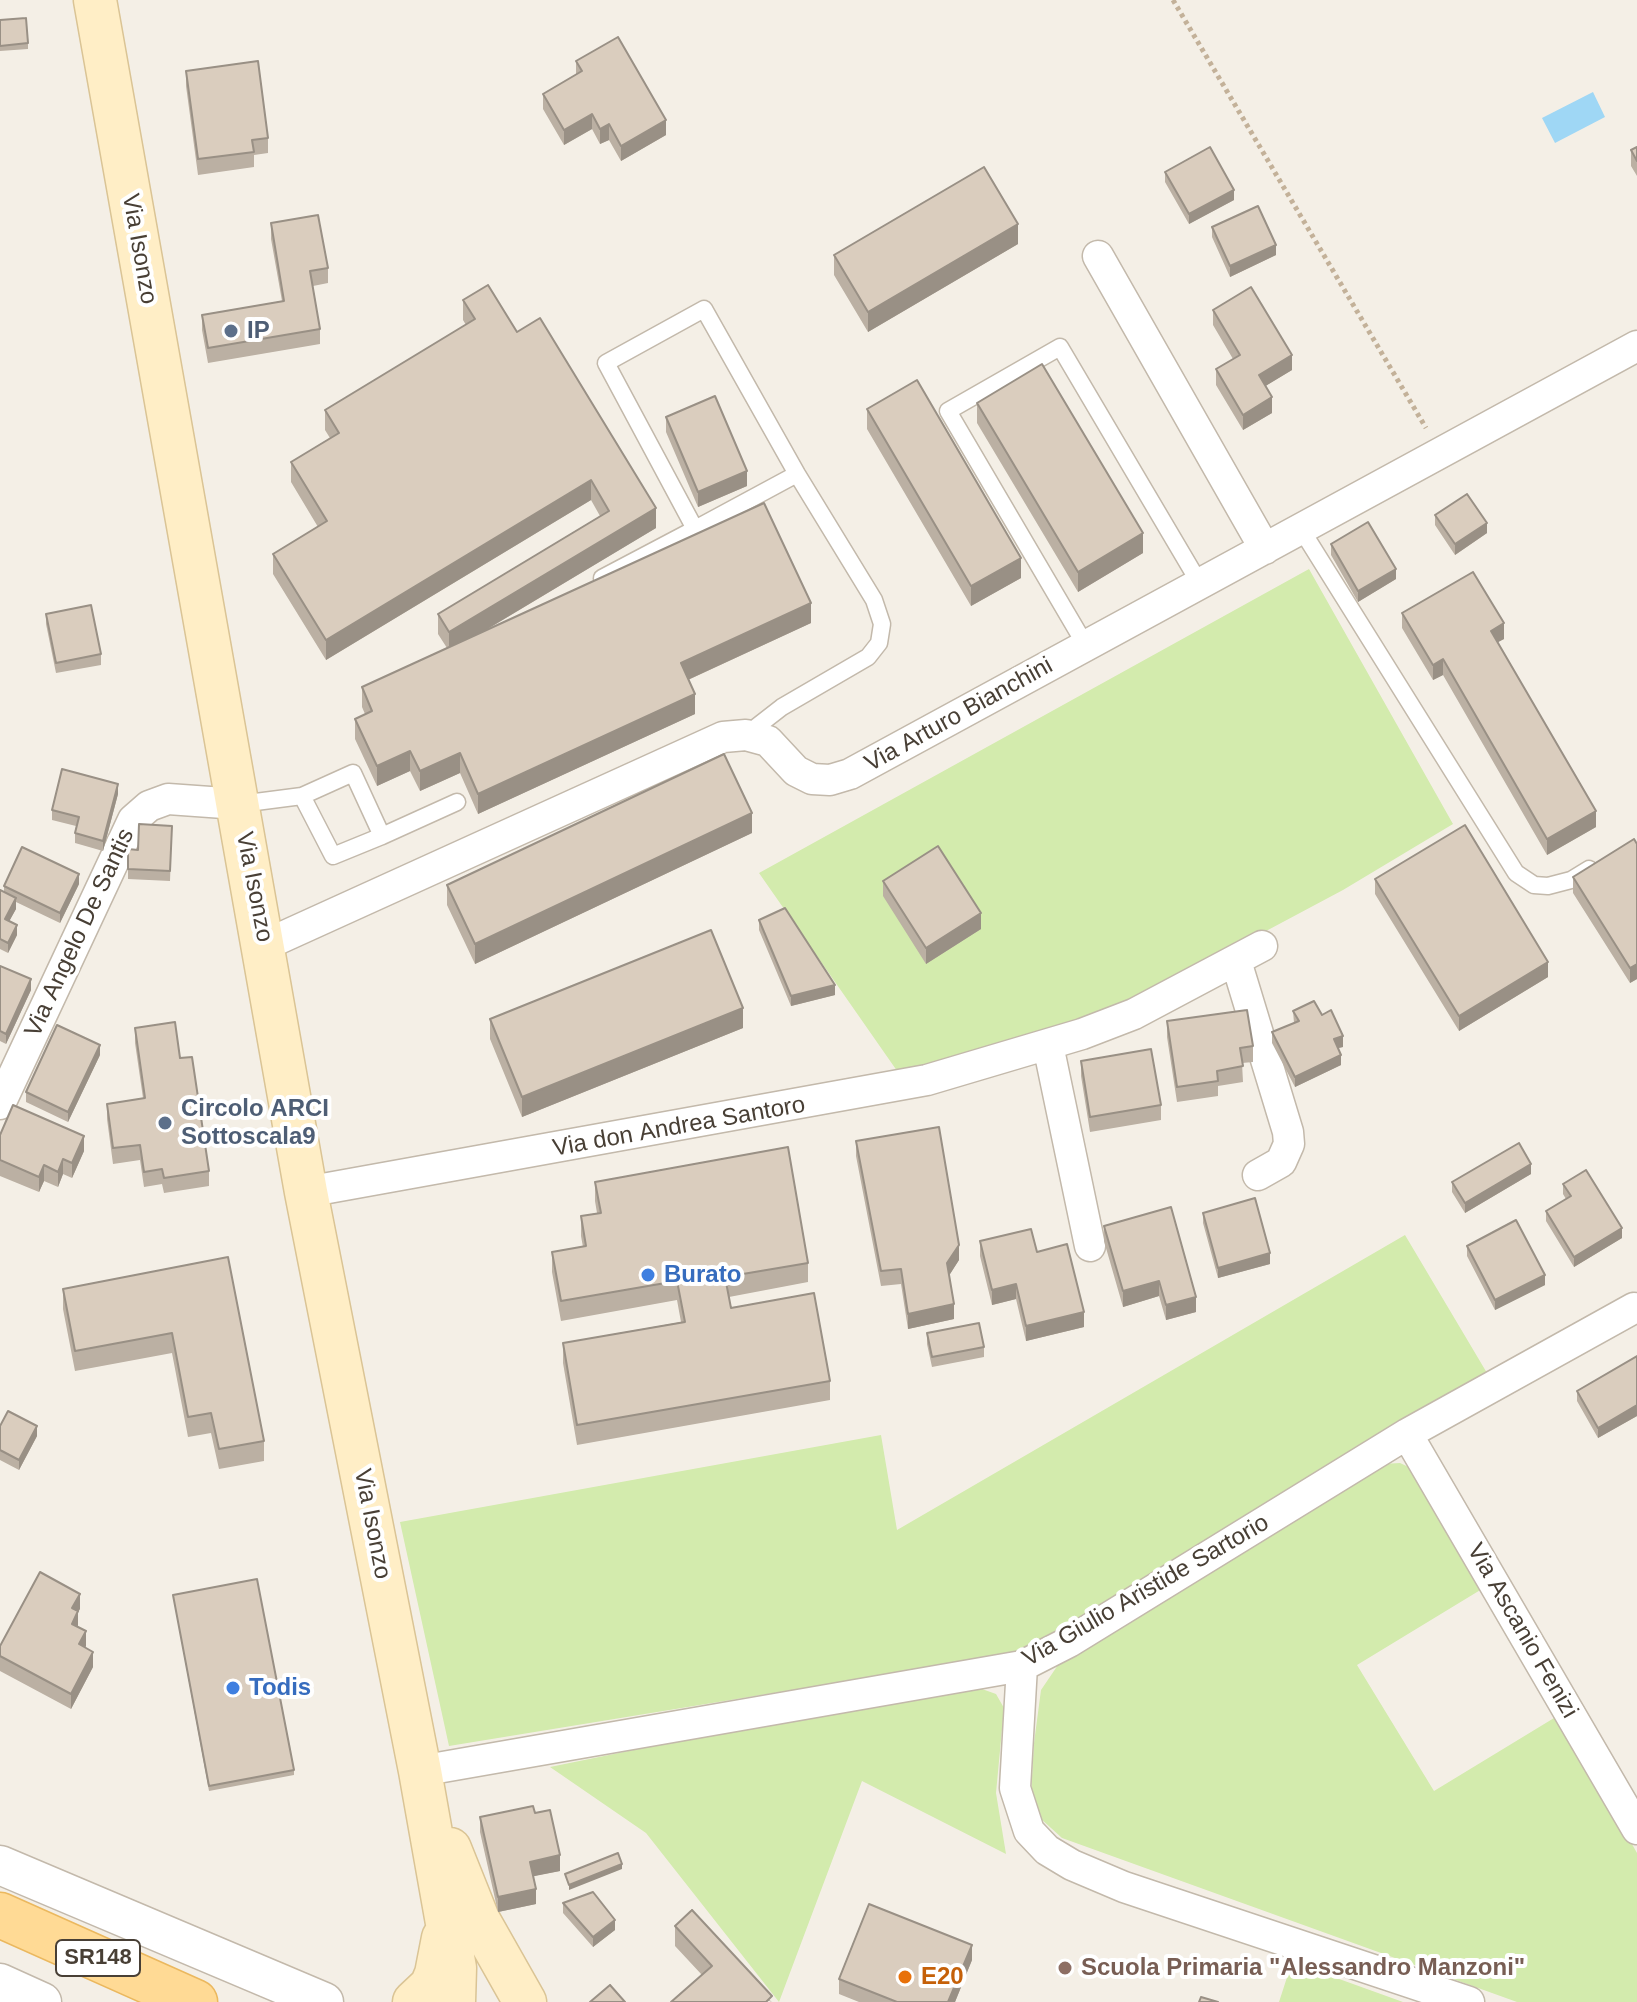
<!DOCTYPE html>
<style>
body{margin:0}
canvas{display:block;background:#f4efe6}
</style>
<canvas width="1637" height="2002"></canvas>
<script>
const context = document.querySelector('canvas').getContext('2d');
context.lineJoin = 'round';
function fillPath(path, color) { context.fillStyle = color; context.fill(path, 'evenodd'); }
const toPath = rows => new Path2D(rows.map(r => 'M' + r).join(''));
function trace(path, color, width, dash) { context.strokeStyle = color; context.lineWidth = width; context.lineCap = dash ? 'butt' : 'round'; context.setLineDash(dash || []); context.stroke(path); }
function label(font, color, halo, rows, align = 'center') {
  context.font = font + ' Helvetica,sans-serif'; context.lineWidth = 8; context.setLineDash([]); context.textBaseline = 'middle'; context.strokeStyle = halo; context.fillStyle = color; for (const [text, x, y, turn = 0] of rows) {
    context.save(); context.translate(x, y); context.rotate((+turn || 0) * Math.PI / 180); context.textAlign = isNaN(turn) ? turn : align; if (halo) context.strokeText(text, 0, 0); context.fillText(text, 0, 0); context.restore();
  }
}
fillPath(toPath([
 [1309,569,1453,824,1343,890,1146,995,943,1069,902,1078,759,873],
 [1405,1235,1487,1373,1069,1632,1012,1654,449,1746,400,1522,881,1435,897,1530],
 [1400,1463,1415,1470,1482,1589,1357,1665,1434,1791,1559,1715,1637,1853,1637,2002,1517,2002,1062,1838,1040,1818,1031,1795,1034,1743,1041,1690,1060,1662,1383,1464],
 [982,1689,996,1694,1004,1708,996,1793,1006,1854,862,1781,779,2002,646,1833,550,1767,722,1732],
 [1292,1962,1403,2002,1279,2002]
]), '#d3ebad');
fillPath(toPath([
 [1593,92,1605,117,1555,143,1542,118]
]), '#9fd7f5');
const service = toPath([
 [695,529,797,474],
 [1301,529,1516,873,1534,885,1548,886,1571,880,1589,869],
 [602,578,695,529,606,363,704,309,797,474,874,600,882,624,879,643,868,657,782,707,746,735],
 [1086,646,948,411,1060,347,1200,584],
 [302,796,333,856,382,836],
 [240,804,302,796,353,773,382,836,457,802]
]);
const minor = toPath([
 [1098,256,1265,549],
 [265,945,723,737,746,735,768,741,796,771,812,779,830,780,850,774,1637,346],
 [1236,961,1288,1132,1289,1144,1281,1162,1258,1175],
 [1048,1045,1090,1246],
 [0,1104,133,820,149,806,168,799,238,804],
 [306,1192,927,1080,1082,1034,1134,1014,1262,946],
 [1407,1434,1637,1829],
 [1022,1666,1015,1788,1029,1831,1047,1850,1072,1865,1124,1887,1469,2002],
 [420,1771,1022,1666,1069,1642,1407,1434,1634,1308]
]);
const tertiary = toPath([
 [0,1865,324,2002],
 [0,1983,42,2002]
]);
const secondary = toPath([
 [95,0,306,1192,420,1771,455,1968,454,2002],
 [450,1849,478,1919,525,2002],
 [414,2002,431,1986,436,1974,443,1938]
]);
const primary = toPath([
 [0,1915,195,2002]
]);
trace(service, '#c3b9ab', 19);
trace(minor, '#c3b9ab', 33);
trace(tertiary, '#c3b9ab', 41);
trace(secondary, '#dac495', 45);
trace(primary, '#ebb85e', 47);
trace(toPath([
 [1173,0,1426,428]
]), '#c3b199', 5, [4, 4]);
trace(service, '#fff', 16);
trace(minor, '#fff', 30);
trace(tertiary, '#fff', 38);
trace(secondary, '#ffeec6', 42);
trace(primary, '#ffda95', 44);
fillPath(toPath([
 [0,20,28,43,28,49,0,51],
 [576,61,666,135,621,161,609,140,600,144,592,129,564,145,543,109,543,94,576,75],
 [186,71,268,138,268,153,254,155,254,167,198,175,186,86],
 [1637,147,1637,176,1631,166,1631,150],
 [1165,172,1234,200,1189,224,1165,182],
 [271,223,328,268,328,283,313,286,320,329,320,344,208,363,202,330,202,315,282,301,271,239],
 [1212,227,1276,255,1230,277,1212,237],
 [1018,244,868,332,834,275,834,255],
 [463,300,517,332,656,528,486,630,811,623,688,680,695,714,478,814,460,773,420,791,410,771,377,786,355,739,355,719,365,714,362,707,362,687,447,648,438,634,438,614,600,516,591,500,326,660,273,574,273,554,318,527,291,482,291,462,330,438,325,430,325,410,466,325,463,320],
 [1213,310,1292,370,1265,386,1272,413,1243,430,1216,385,1216,369,1233,359,1213,325],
 [977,403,1143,553,1078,592,977,423],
 [867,409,1021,578,971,606,867,429],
 [666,417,747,486,698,507,666,432],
 [1435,515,1487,533,1455,555,1435,525],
 [1331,544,1396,579,1358,602,1331,555],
 [1402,613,1504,639,1497,642,1596,827,1547,855,1443,675,1433,680,1402,628],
 [46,614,101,654,101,665,56,673,46,624],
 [118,794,103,851,75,843,75,833,76,826,52,820,52,810],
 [172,826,170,881,128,879,128,849,138,850],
 [752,833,475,964,447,905,447,885],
 [1637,844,1637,979,1630,983,1573,893,1573,877],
 [1375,879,1548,977,1459,1031,1375,894],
 [883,881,981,929,926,964,883,896],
 [79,884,60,923,16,902,16,909,9,921,17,935,8,953,0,949,0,890,4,892,4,886],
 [759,920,835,995,791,1006,759,930],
 [0,966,31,990,6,1044,0,1041],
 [1293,1011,1322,1015,1343,1047,1338,1048,1341,1065,1295,1087,1272,1043,1272,1032,1294,1023],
 [490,1019,743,1028,522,1117,490,1039],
 [1167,1021,1253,1046,1253,1062,1242,1063,1243,1082,1218,1086,1218,1096,1177,1102,1167,1037],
 [135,1028,180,1058,209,1171,209,1186,164,1193,162,1184,144,1187,140,1160,113,1164,107,1119,107,1104,143,1098,135,1043],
 [100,1055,68,1122,26,1102,26,1092],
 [1081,1061,1161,1105,1161,1120,1090,1132,1081,1076],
 [0,1135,84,1151,72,1178,63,1174,58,1187,44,1181,39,1192,0,1176],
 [856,1141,959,1260,949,1275,954,1319,908,1329,901,1284,881,1286,856,1156],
 [1531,1174,1465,1213,1452,1192,1452,1182],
 [595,1182,808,1263,808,1282,729,1297,731,1308,830,1381,830,1400,577,1445,563,1363,563,1343,681,1322,677,1300,561,1321,552,1272,552,1252,583,1247,581,1236,581,1216,597,1213,595,1201],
 [1563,1184,1622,1238,1574,1267,1546,1221,1546,1211,1566,1199,1563,1194],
 [1203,1213,1270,1264,1218,1278,1203,1223],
 [1104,1226,1196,1312,1166,1320,1159,1296,1123,1307,1104,1241],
 [980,1241,1037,1252,1084,1327,1026,1341,1016,1299,992,1305,980,1256],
 [1467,1246,1545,1285,1495,1310,1467,1256],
 [228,1257,264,1441,264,1461,219,1469,211,1433,188,1437,172,1353,75,1371,63,1309,63,1289],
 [927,1333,984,1347,984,1357,932,1367,927,1344],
 [1637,1356,1637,1416,1598,1438,1577,1401,1577,1391],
 [0,1426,37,1436,19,1470,0,1460],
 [173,1595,294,1770,294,1775,209,1791],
 [80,1609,78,1611,78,1627,93,1667,71,1709,0,1671,0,1646],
 [535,1813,560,1871,533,1876,536,1904,498,1912,480,1832,480,1817],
 [563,1903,615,1930,593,1947,563,1913],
 [675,1926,772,2002,702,1975,675,1946],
 [972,1960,955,2002,859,2002,839,1994,839,1979]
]), '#bbb0a3');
fillPath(toPath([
 [592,114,592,129,564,145,564,130],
 [666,120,666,135,621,161,621,146],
 [609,124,609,140,600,144,600,129],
 [1234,190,1234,200,1189,224,1189,214],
 [1018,224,1018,244,868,332,868,312],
 [1276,245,1276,255,1230,277,1230,266],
 [1292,355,1292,370,1259,390,1259,375],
 [1272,397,1272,413,1243,430,1243,415],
 [747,471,747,486,698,507,698,492],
 [591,480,591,500,326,660,326,640],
 [656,508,656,528,449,652,449,632],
 [1487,523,1487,533,1455,555,1455,544],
 [1143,533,1143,553,1078,592,1078,572],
 [1021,558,1021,578,971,606,971,586],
 [1396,569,1396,579,1358,602,1358,591],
 [811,603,811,623,681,683,681,663],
 [1504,623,1504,639,1491,646,1491,631],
 [1443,659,1443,675,1433,680,1433,665],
 [695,694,695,714,478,814,478,794],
 [410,751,410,771,377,786,377,766],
 [460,753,460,773,420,791,420,771],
 [118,784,118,794,103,851,103,841],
 [1596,811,1596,827,1547,855,1547,839],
 [752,813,752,833,475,964,475,944],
 [79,874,79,884,60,923,60,913],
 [16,898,16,909,5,929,5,919],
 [981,913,981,929,926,964,926,948],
 [17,925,17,935,8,953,8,943],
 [1548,962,1548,977,1459,1031,1459,1016],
 [1637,964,1637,979,1630,983,1630,968],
 [31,979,31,990,6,1044,6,1034],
 [835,985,835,995,791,1006,791,996],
 [743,1008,743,1028,522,1117,522,1097],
 [1343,1036,1343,1047,1334,1049,1334,1039],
 [100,1045,100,1055,68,1122,68,1112],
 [1341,1055,1341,1065,1295,1087,1295,1077],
 [84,1136,84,1151,72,1178,72,1163],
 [63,1159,63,1174,58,1187,58,1172],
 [1531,1164,1531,1174,1465,1213,1465,1203],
 [44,1165,44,1181,39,1192,39,1177],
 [1622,1228,1622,1238,1574,1267,1574,1257],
 [959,1245,959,1260,947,1279,947,1263],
 [1270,1253,1270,1264,1218,1278,1218,1268],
 [1545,1275,1545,1285,1495,1310,1495,1300],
 [1159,1281,1159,1296,1123,1307,1123,1291],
 [1016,1284,1016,1299,992,1305,992,1290],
 [1196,1297,1196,1312,1166,1320,1166,1305],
 [954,1304,954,1319,908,1329,908,1314],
 [1084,1312,1084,1327,1026,1341,1026,1326],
 [1637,1405,1637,1416,1598,1438,1598,1428],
 [37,1426,37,1436,19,1470,19,1460],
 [80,1594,80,1609,72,1623,72,1608],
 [78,1611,78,1626,72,1624],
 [86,1631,86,1646,79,1660,79,1644],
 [93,1652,93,1667,71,1709,71,1694],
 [560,1855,560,1871,530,1877,530,1862],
 [622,1864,622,1869,569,1890,569,1885],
 [536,1889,536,1904,498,1912,498,1897],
 [615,1920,615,1930,593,1947,593,1937],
 [972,1945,972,1960,955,2002,948,2002]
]), '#999085');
const building = toPath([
 [26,18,28,43,0,46,0,20,26,18],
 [618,37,666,120,621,146,609,124,600,129,592,114,564,130,543,94,582,71,576,61,618,37],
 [258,61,268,138,252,140,254,152,198,159,186,71,258,61],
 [1210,147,1234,190,1189,214,1165,172,1210,147],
 [1637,147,1637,161,1631,150,1637,147],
 [984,167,1018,224,868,312,834,255,984,167],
 [1258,206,1276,245,1230,266,1212,227,1258,206],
 [318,215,328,268,310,271,320,329,208,348,202,315,284,301,271,223,318,215],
 [488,285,517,332,540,318,656,508,449,632,438,614,609,511,591,480,326,640,273,554,327,521,291,462,339,433,325,410,475,319,463,300,488,285],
 [1251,287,1292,355,1259,375,1272,397,1243,415,1216,369,1240,355,1213,310,1251,287],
 [1042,364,1143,533,1078,572,977,403,1042,364],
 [917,380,1021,558,971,586,867,409,917,380],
 [715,396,747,471,698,492,666,417,715,396],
 [1467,494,1487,523,1455,544,1435,515,1467,494],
 [764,503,811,603,681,663,695,694,478,794,460,753,420,771,410,751,377,766,355,719,372,711,362,687,764,503],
 [1368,522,1396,569,1358,591,1331,544,1368,522],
 [1473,572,1504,623,1491,631,1596,811,1547,839,1443,659,1433,665,1402,613,1473,572],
 [91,605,101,654,56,663,46,614,91,605],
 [724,754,752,813,475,944,447,885,724,754],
 [62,769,118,784,103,841,75,833,79,817,52,810,62,769],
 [139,824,172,826,170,871,128,869,128,849,138,850,139,824],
 [1465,825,1548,962,1459,1016,1375,879,1465,825],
 [1634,839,1637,844,1637,964,1630,968,1573,877,1634,839],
 [938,846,981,913,926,948,883,881,938,846],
 [22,847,79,874,60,913,4,886,22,847],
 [0,890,16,898,5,919,17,925,8,943,0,939,0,890],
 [785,908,835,985,791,996,759,920,785,908],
 [711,930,743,1008,522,1097,490,1019,711,930],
 [0,966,31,979,6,1034,0,1031,0,966],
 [1314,1001,1322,1015,1331,1010,1343,1036,1334,1039,1341,1055,1295,1077,1272,1032,1299,1021,1293,1011,1314,1001],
 [1247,1010,1253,1046,1240,1048,1243,1066,1217,1071,1218,1081,1177,1087,1167,1021,1247,1010],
 [175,1022,180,1058,192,1057,209,1171,164,1178,162,1169,144,1172,140,1145,113,1148,107,1104,145,1098,135,1028,175,1022],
 [57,1025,100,1045,68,1112,26,1092,57,1025],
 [1151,1049,1161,1105,1090,1117,1081,1061,1151,1049],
 [13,1105,84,1136,72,1163,63,1159,58,1172,44,1165,39,1177,0,1160,0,1135,13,1105],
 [939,1127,959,1245,947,1263,954,1304,908,1314,901,1269,881,1271,856,1141,939,1127],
 [1519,1143,1531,1164,1465,1203,1452,1182,1519,1143],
 [788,1147,808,1263,725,1277,731,1308,814,1293,830,1381,577,1425,563,1343,685,1322,677,1281,561,1301,552,1252,586,1246,581,1216,601,1213,595,1182,788,1147],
 [1586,1170,1622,1228,1574,1257,1546,1211,1571,1196,1563,1184,1586,1170],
 [1255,1198,1270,1253,1218,1268,1203,1213,1255,1198],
 [1171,1207,1196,1297,1166,1305,1159,1281,1123,1291,1104,1226,1171,1207],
 [1516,1220,1545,1275,1495,1300,1467,1246,1516,1220],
 [1031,1229,1037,1252,1067,1244,1084,1312,1026,1326,1016,1284,992,1290,980,1241,1031,1229],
 [228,1257,264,1441,219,1449,211,1413,188,1417,172,1333,75,1351,63,1289,228,1257],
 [979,1323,984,1347,932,1357,927,1333,979,1323],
 [1637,1356,1637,1405,1598,1428,1577,1391,1637,1356],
 [8,1411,37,1426,19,1460,0,1450,0,1426,8,1411],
 [40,1572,80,1594,72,1608,78,1611,72,1624,86,1631,79,1644,93,1652,71,1694,0,1656,0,1646,40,1572],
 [257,1579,294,1770,209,1786,173,1595,257,1579],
 [533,1806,535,1813,550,1810,560,1855,530,1862,536,1889,498,1897,480,1817,533,1806],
 [618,1853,622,1864,569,1885,565,1874,618,1853],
 [593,1892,615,1920,593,1937,563,1903,593,1892],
 [869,1904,972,1945,948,2002,897,2002,839,1979,869,1904],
 [692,1910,772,1996,766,2002,671,2002,712,1966,675,1926,692,1910],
 [610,1985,625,2002,590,2002,610,1985],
 [1201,1997,1218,2002,1199,2002,1201,1997]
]);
fillPath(building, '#dacdbe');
trace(building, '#999085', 2);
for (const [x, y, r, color] of [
 [231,331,8,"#5c6f8a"],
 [165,1123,8,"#5c6f8a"],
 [648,1275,8,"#3f7fe0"],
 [233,1688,8,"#3f7fe0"],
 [1065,1968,8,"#8d6e63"],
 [905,1977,8,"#e8710a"]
]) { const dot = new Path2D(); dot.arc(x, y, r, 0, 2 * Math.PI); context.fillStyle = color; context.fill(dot); trace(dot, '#fff', 3); }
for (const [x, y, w] of [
 [98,1958,84]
]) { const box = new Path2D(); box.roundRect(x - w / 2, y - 18, w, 36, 6); context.fillStyle = '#fff'; context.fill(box); trace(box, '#483f35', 2); }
label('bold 22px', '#483f35', null, [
 ["SR148",98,1958]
]);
label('24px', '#483f35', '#fff', [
 ["Via Isonzo",139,249,80],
 ["Via Arturo Bianchini",959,715,-29],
 ["Via Isonzo",254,887,79],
 ["Via Angelo De Santis",80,933,-65],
 ["Via don Andrea Santoro",679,1127,-10],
 ["Via Isonzo",372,1524,79],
 ["Via Giulio Aristide Sartorio",1146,1591,-30],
 ["Via Ascanio Fenizi",1522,1631,60]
]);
label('bold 24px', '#4e5e75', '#fff', [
 ["IP",247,331],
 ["Circolo ARCI",181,1109],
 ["Sottoscala9",181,1137]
], 'left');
label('bold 24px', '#366cbe', '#fff', [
 ["Burato",664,1275],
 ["Todis",249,1688]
], 'left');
label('bold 24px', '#785e54', '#fff', [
 ["Scuola Primaria \"Alessandro Manzoni\"",1081,1968]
], 'left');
label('bold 24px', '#c56008', '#fff', [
 ["E20",921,1977]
], 'left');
</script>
